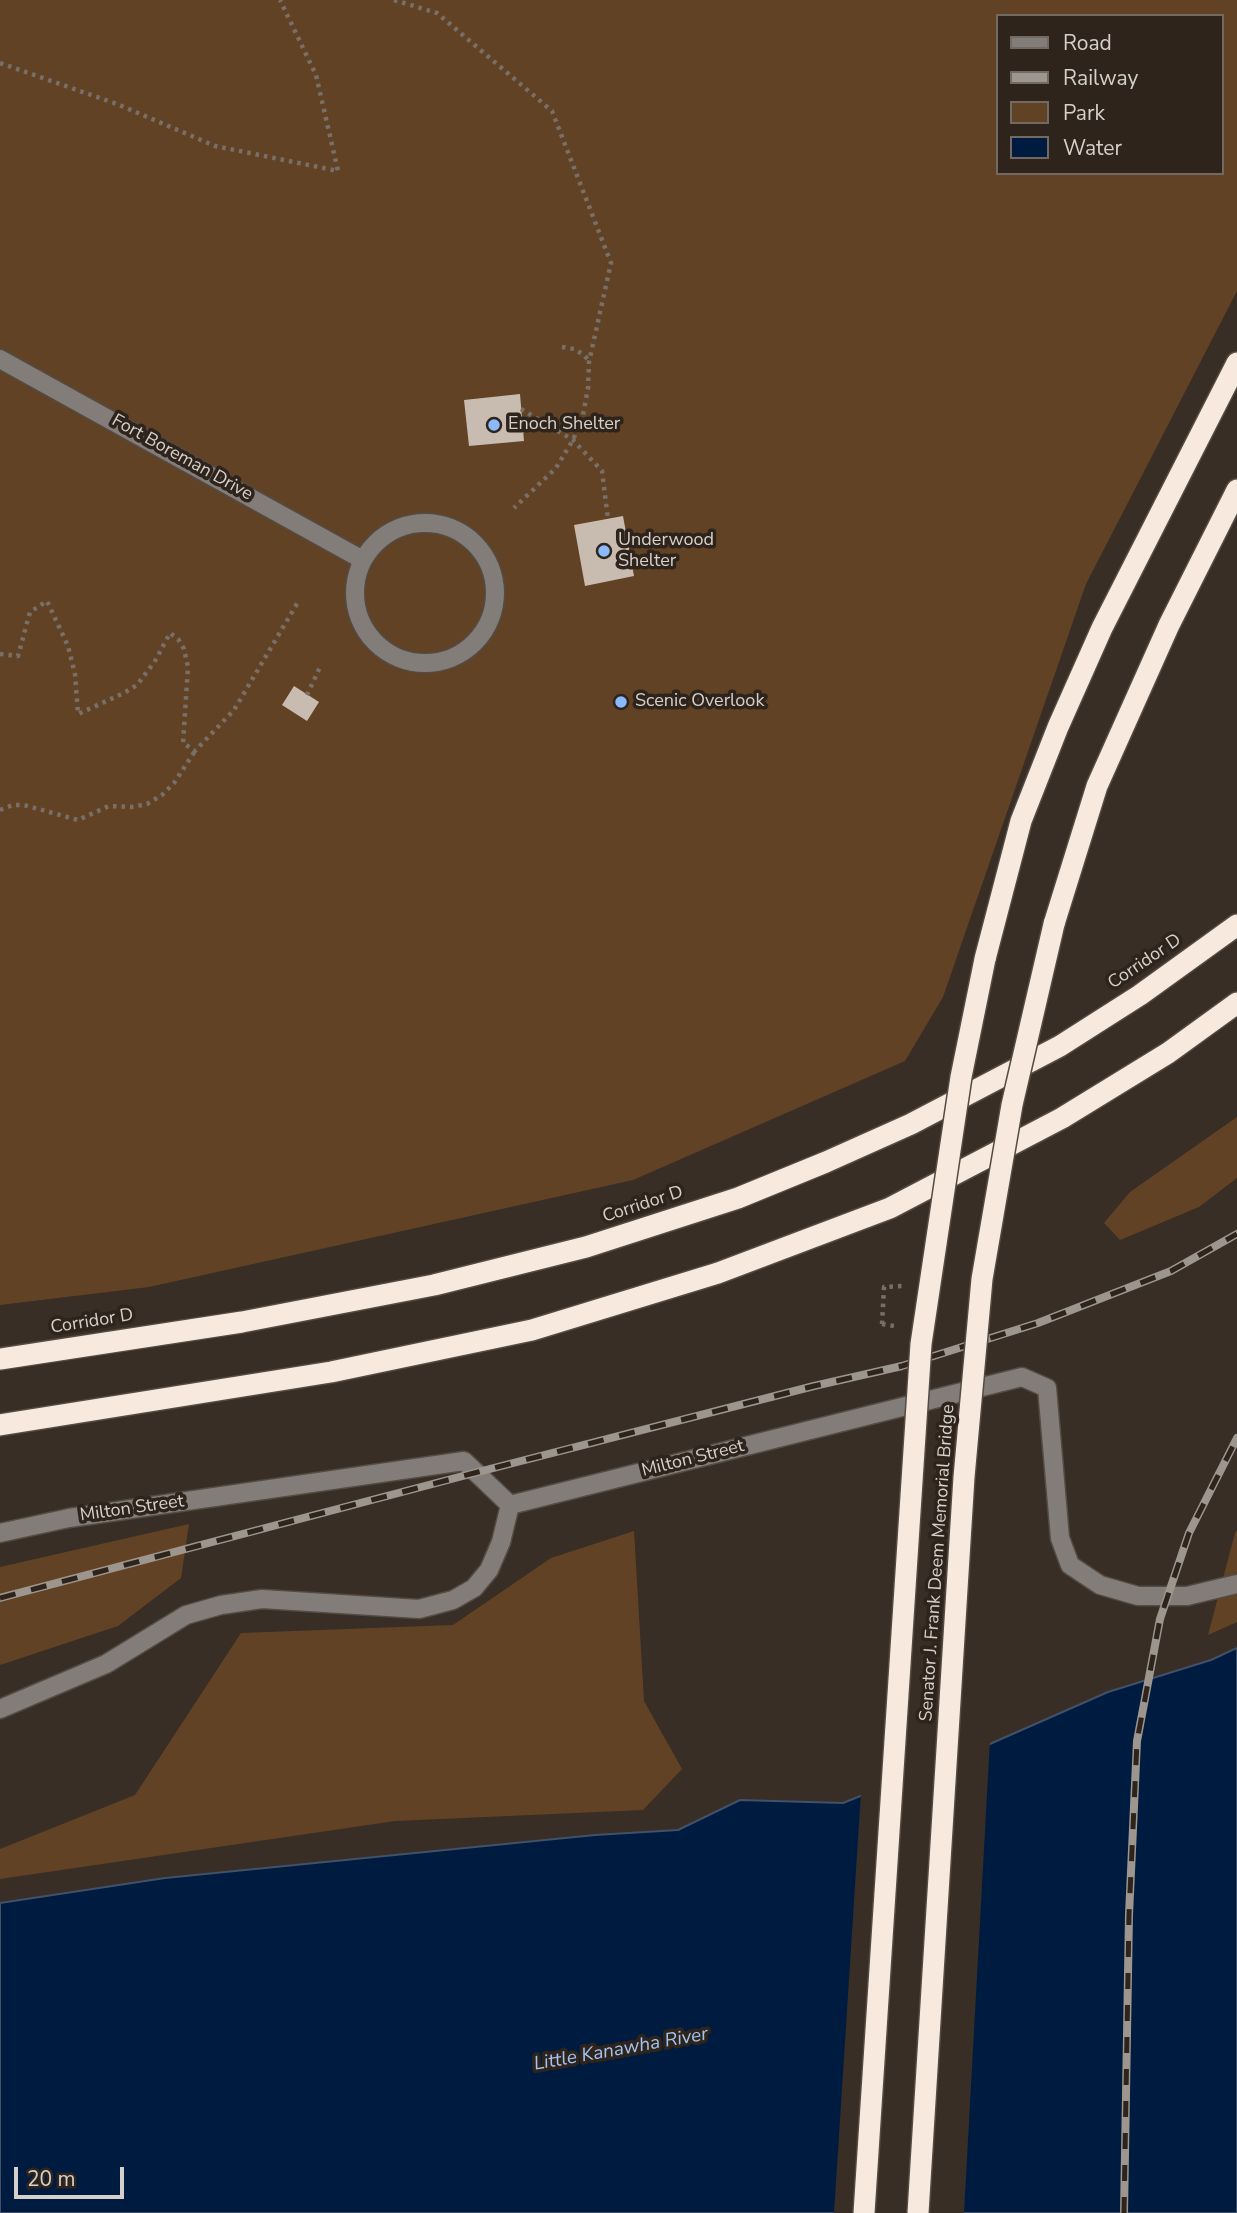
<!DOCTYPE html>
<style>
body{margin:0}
#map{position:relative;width:1237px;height:2213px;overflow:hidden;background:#382e25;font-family:"Nunito Sans",sans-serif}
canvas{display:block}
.legend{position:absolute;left:996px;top:14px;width:228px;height:161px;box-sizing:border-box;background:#2e241c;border:2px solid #716962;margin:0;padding:9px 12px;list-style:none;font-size:21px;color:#d6d0ca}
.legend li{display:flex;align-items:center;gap:14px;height:35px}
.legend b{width:35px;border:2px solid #716962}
.scale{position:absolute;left:14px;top:2167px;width:110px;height:32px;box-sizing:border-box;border:4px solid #d6d0ca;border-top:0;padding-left:9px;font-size:21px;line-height:24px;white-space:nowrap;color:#d6d0ca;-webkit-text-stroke:5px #2e241c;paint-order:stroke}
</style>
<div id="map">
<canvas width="1237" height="2213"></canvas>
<ul class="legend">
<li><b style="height:9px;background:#837d79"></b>Road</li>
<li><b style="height:9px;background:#9d968e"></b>Railway</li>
<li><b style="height:19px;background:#624225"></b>Park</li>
<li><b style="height:19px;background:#001b40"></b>Water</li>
</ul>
<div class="scale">20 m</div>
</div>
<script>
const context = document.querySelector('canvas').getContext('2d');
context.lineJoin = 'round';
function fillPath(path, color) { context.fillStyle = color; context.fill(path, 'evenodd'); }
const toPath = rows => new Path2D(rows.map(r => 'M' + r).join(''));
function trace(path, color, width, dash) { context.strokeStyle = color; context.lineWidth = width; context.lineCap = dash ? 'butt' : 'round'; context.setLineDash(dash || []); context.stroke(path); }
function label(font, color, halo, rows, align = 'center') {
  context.font = font + ' "Nunito Sans",sans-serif'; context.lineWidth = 7; context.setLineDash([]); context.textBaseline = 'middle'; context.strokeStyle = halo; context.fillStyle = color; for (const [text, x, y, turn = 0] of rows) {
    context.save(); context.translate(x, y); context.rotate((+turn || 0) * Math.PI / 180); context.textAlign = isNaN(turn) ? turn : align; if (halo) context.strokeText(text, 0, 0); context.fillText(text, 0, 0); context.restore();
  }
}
fillPath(toPath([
 [0,0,1237,0,1237,291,1086,584,943,997,905,1061,633,1180,149,1287,0,1305],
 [997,16,1221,16,1221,173,997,173],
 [1237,1117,1237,1178,1199,1207,1120,1240,1104,1223,1130,1192],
 [189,1524,181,1578,118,1626,0,1665,0,1567],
 [1237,1530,1237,1622,1208,1635,1235,1533],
 [634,1531,644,1701,682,1769,643,1810,395,1821,0,1879,0,1849,135,1795,241,1633,453,1625,551,1558]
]), '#624225');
const water = toPath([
 [1237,1648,1237,2213,0,2213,0,1903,165,1878,595,1835,678,1830,740,1800,843,1803,983,1747,1108,1692,1211,1660,1237,1648]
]);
fillPath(water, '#001b40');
trace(water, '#405169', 2);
fillPath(toPath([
 [990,1740,964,2213,834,2213,861,1792]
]), '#382e25');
fillPath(toPath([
 [520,394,524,441,469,446,464,400],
 [623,516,634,576,585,586,574,525],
 [294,686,319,702,307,721,282,705]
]), '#c8bbb0');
const minor = toPath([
 [0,359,363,560],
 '355 593a70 70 0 1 1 140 0a70 70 0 1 1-140 0Z',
 [0,1533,69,1518,464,1461,510,1505,1022,1377,1047,1388,1060,1538,1070,1565,1100,1585,1138,1596,1187,1596,1237,1584],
 [0,1709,106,1664,186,1615,221,1605,262,1599,419,1609,453,1600,474,1588,489,1570,501,1542,510,1505]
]);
const highway = toPath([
 [1054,924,1097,786,1169,625,1237,490],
 [985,959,1021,821,1058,727,1102,628,1237,363],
 [0,1359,242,1322,434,1285,586,1247,738,1198,826,1162,911,1124,1060,1046,1140,995,1237,925],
 [0,1425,331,1372,532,1330,718,1273,890,1208,1062,1118,1168,1053,1237,1003]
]);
trace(minor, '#544b43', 21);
trace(highway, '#544b43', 24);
trace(toPath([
 [394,0,437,13,552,111,611,263,589,362,588,388,583,415,573,440,556,468,514,508],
 [0,63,117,104,215,146,338,171,316,75,280,0],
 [562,347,574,349,584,355,589,361],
 [521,409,573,440,602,471,608,519],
 [0,654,18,656,30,612,47,601,68,646,75,674,78,714,124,693,137,685,155,661,170,633,178,639,184,649,188,667,183,743,195,751,234,710,298,602],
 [307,695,321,665],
 [0,810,13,805,24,805,78,820,109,806,131,807,147,804,162,795,174,783,195,751],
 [882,1324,884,1287,902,1286]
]), '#787068', 4.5, [3.5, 5]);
trace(minor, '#837d79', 18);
trace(highway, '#f7e9de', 21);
const rail = toPath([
 [0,1598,478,1472,814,1386,902,1366,1038,1323,1171,1271,1237,1234],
 [1124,2213,1129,1915,1137,1741,1160,1619,1189,1533,1237,1438]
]);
trace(rail, '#9d968e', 8);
trace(rail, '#2e241c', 5, [16]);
const highwayBridge = toPath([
 [864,2213,921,1344,961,1077,985,959],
 [918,2213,964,1477,982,1279,1012,1105,1054,924]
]);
trace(highwayBridge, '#544b43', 24, []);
trace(toPath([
 [882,1324,894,1326]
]), '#787068', 4.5, [3.5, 5]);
trace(highwayBridge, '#f7e9de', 21);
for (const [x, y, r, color] of [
 [494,425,7,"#8abafc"],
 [604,551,7,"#8abafc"],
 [621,702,7,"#8abafc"]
]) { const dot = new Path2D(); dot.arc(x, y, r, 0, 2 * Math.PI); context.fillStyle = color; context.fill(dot); trace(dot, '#2e241c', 2.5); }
label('18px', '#d6d0ca', '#2e241c', [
 ["Enoch Shelter",508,425],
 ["Underwood",618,541],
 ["Shelter",618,562],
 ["Scenic Overlook",635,702]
], 'left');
label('18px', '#d6d0ca', '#2e241c', [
 ["Fort Boreman Drive",182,458,29],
 ["Corridor D",1145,962,-34],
 ["Corridor D",643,1205,-18],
 ["Corridor D",92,1322,-9],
 ["Milton Street",693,1459,-14],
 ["Milton Street",132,1509,-8],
 ["Senator J. Frank Deem Memorial Bridge",938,1563,-86]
]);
label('italic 19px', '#a1c4f4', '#2e241c', [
 ["Little Kanawha River",621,2050,-10]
]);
</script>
